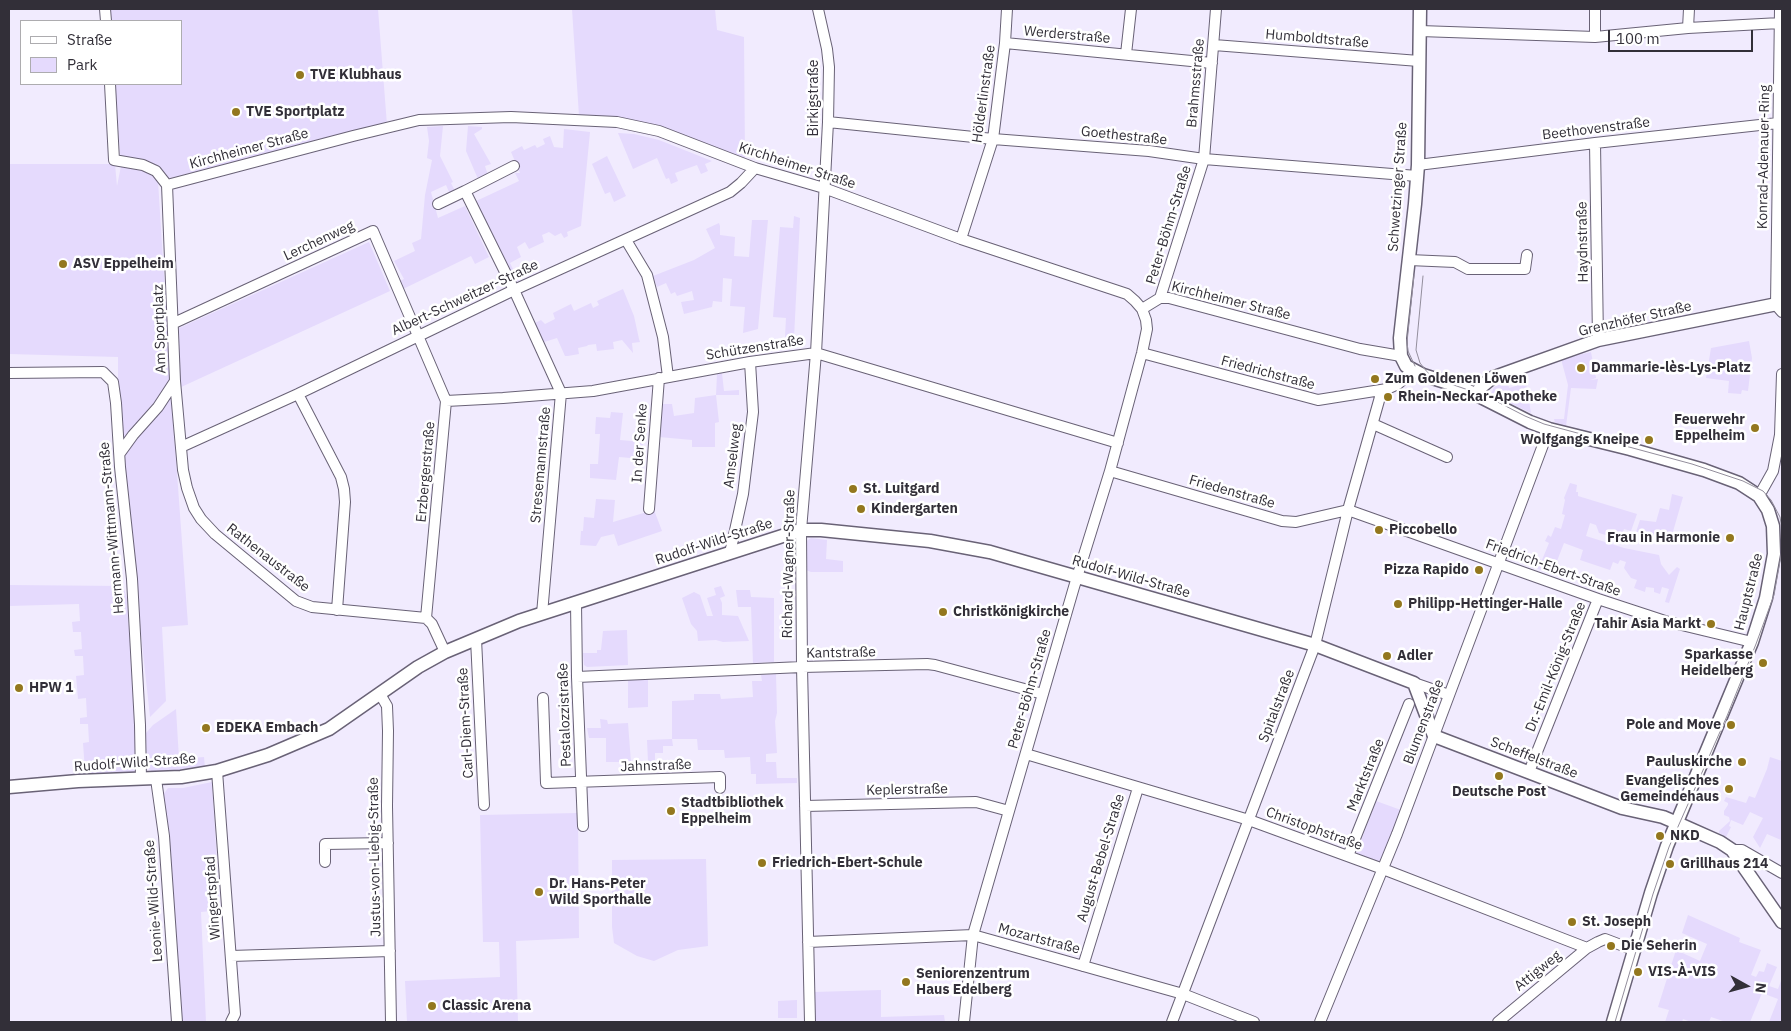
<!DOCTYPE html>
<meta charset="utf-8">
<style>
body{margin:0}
#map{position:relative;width:1791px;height:1031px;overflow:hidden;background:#f1ebfe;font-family:"IBM Plex Sans",sans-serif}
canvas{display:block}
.frame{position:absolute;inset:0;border:10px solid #322f38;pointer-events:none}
.legend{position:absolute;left:20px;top:20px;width:162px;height:65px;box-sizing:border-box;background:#fff;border:1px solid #adacaf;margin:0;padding:6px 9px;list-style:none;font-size:15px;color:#322f38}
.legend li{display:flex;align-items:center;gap:10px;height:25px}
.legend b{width:25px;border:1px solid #adacaf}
.north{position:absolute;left:1721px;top:961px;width:50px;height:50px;-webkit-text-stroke:4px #fff;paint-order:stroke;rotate:97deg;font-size:14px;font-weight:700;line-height:20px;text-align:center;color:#322f38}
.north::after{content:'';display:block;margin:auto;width:18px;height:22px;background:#322f38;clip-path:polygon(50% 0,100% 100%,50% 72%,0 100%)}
.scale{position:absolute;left:1608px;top:30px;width:145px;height:22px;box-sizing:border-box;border:2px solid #322f38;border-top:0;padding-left:6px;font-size:15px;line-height:18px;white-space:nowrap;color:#322f38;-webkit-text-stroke:4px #fff;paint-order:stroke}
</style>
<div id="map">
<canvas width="1791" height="1031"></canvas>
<div class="frame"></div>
<ul class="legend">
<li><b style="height:6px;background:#fff"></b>Straße</li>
<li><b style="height:14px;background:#e5dafd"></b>Park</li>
</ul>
<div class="north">N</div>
<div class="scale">100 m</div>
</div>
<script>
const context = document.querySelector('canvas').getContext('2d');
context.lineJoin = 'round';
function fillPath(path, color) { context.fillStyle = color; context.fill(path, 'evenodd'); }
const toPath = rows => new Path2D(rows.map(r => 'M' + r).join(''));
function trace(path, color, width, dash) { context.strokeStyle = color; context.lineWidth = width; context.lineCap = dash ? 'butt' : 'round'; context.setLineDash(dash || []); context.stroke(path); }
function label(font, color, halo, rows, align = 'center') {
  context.font = font + ' "IBM Plex Sans",sans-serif'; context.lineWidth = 5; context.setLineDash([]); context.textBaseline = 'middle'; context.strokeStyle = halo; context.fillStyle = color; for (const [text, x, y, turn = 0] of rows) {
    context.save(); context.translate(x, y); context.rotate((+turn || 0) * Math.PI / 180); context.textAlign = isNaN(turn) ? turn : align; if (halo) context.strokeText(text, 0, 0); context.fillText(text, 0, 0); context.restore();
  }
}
fillPath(toPath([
 [109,9,378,9,387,125,158,181,172,404,188,625,162,627,166,701,150,717,118,422,118,357,9,354,9,164,115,164,117,186,121,166,115,84,181,84,181,21,110,21],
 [572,9,715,9,717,30,744,37,745,158,702,143,579,116],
 [443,126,440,156,453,182,451,183,455,191,449,192,446,185,431,192,438,218,465,206,489,257,475,264,471,256,401,290,398,282,404,279,394,261,415,251,412,243,421,239,425,195,432,160,427,158,429,141,427,127],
 [468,126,482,127,482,129,474,134,491,164,485,166,488,175,478,179,466,151],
 [564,129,590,132,581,226,567,232,568,236,564,238,561,233,555,236,549,232,542,235,544,242,529,249,525,242,517,247,521,257,510,263,519,281,514,283,474,202,519,181,515,173,520,173,511,152,522,146,524,150,535,145,537,148,545,144,543,139,550,136,554,147,563,148],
 [618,133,634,134,659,140,712,161,705,164,708,171,701,174,697,165,675,173,678,181,671,184,669,178,666,179,657,158,633,169],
 [607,156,626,196,614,202,610,192,605,194,592,164],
 [794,216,800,218,794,338,785,337,786,318,773,317,780,227,793,228],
 [752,220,768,220,758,329,743,333,745,307,730,306,732,279,723,278,722,302,713,301,712,307,684,314,681,302,694,300,692,291,677,296,675,292,671,294,666,283,657,287,653,276,694,260,715,248,706,229,719,223,720,226,720,235,735,237,734,256,749,257],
 [369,242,390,291,179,388,177,329],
 [623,289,634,316,639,339,640,342,632,343,633,353,622,340,613,342,614,349,597,351,596,344,588,345,587,346,578,348,579,354,568,356,565,356,557,338,541,343,533,324,541,320,545,324,555,319,553,313,571,304,574,311,591,303,593,308,599,305,597,301],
 [1749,341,1752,358,1748,391,1742,390,1741,394,1728,393,1729,381,1706,378,1711,348],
 [1591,352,1596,378,1590,380,1598,379,1596,389,1571,388,1566,426,1555,423,1554,419,1564,419,1568,385,1561,359],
 [722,373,724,391,739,390,739,395,716,395,719,422,715,423,715,447,692,447,692,440,659,437,662,404,672,404,674,416,694,413,695,398,716,395,717,374],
 [1507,381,1509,388,1526,383,1531,413,1491,394,1494,387],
 [611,412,623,413,620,440,643,442,642,459,619,457,616,480,590,478,590,464,598,464,600,434,595,434,596,417,610,418],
 [1570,483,1577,485,1576,492,1578,492,1578,496,1637,514,1631,531,1624,529,1622,535,1616,538,1599,533,1596,525,1590,523,1586,536,1624,548,1659,555,1661,564,1669,575,1677,567,1680,569,1669,603,1665,602,1669,589,1662,587,1660,594,1654,592,1654,588,1646,587,1645,592,1634,588,1637,580,1631,578,1624,568,1626,562,1620,560,1618,564,1613,562,1610,570,1580,560,1583,550,1564,543,1552,574,1530,566,1533,557,1542,560,1549,543,1545,541,1548,535,1551,537,1555,527,1561,529,1565,515,1562,514,1565,500,1564,498],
 [1672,494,1683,497,1672,535,1667,539,1636,532,1640,520,1656,522,1660,508,1669,510],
 [596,499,615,500,613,522,654,510,662,531,618,546,614,534,601,537,596,546,580,545,581,531,583,531,584,517,594,518],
 [811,538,827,540,826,559,843,561,843,572,811,572,806,570,805,542],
 [9,585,123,586,127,598,136,732,136,769,132,774,94,776,85,771,83,743,89,742,88,724,80,724,80,718,87,717,86,698,78,699,76,676,84,675,83,656,75,656,74,650,82,649,81,632,73,632,72,622,80,621,79,604,9,606],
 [721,586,725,596,720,598,722,603,722,615,738,616,749,641,723,642,716,640,698,641,697,631,691,624,682,598,694,592,700,595,707,616,713,616,707,598,716,595,714,588],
 [736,590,750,590,751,597,774,598,774,662,753,663,751,607,738,607],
 [627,630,628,665,587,667,584,665,583,653,597,653,597,650,601,650,603,631],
 [776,674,777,713,775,721,777,753,766,754,766,762,776,762,777,778,797,778,797,783,756,784,756,774,751,774,750,757,725,758,724,750,698,750,697,739,672,739,673,746,663,746,663,753,655,753,655,762,648,762,647,740,672,739,672,701,694,700,694,694,720,694,721,699,753,697,752,681,762,681,761,675],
 [628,677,648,677,648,707,628,708],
 [176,709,179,759,204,757,205,768,164,774,152,772,147,767,146,733,153,725],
 [600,719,607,720,608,724,628,723,631,762,606,762,606,738,589,738,587,728,601,728],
 [1770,757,1782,761,1782,837,1781,840,1767,834,1760,848,1753,837,1763,818,1750,812,1743,825,1731,820,1729,826,1731,827,1726,837,1719,833,1719,831,1730,821,1729,817,1724,815,1724,811,1728,805,1728,803,1724,801,1726,797,1746,803,1749,796,1755,798,1767,769],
 [212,782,220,910,201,912,206,1022,182,1022,169,836,163,795,168,788,183,788],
 [1376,801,1401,810,1381,863,1356,854],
 [578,813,579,938,516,941,518,1022,407,1022,405,981,500,977,499,942,483,942,480,815],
 [706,859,708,946,678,950,654,961,637,956,614,943,612,927,612,860],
 [1688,915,1740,938,1739,942,1761,950,1751,975,1756,977,1759,971,1764,972,1767,963,1777,967,1769,986,1778,989,1782,978,1782,1022,1769,1022,1778,999,1762,993,1750,1022,1726,1022,1711,1017,1709,1022,1691,1022,1683,1019,1682,1022,1665,1022,1669,1010,1658,1007,1676,950,1700,961,1707,944,1682,933],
 [881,990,881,1017,944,1015,945,1022,815,1022,814,992],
 [797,1000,797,1018,778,1018,778,1001]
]), '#e5dafd');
const minor = toPath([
 [105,9,106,21],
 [1595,9,1595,37],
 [1780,9,1776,305,1782,312],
 [1688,28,1689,9],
 [1420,31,1595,37,1688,28,1780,23],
 [1005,43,1212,63],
 [1214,45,1419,61],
 [1126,54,1131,9],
 [110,84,114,160,143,165,156,171,167,185],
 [828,122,993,139,1149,151,1204,159,1417,176],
 [1595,143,1598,340],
 [1418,165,1595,143,1778,123],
 [514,166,465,191,514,290,561,393,542,614],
 [167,185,353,136,419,120,511,117,617,122,659,131,755,168,824,188,961,239,1127,294,1135,301,1142,309,1146,320,1147,329,1142,353,1110,471,1074,587,973,935,964,1022],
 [167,185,175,381,183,470,187,488,194,508,201,519,215,534,296,601,312,607,426,618,432,624,445,652],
 [438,204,465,191],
 [961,239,993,139,1005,43,1007,9],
 [626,240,647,275,663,337,668,377],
 [1409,260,1455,262,1468,269,1525,269,1527,255],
 [1160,298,1204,159,1216,9],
 [1142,309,1160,298,1169,298,1360,349,1401,356],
 [174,323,373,231,446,401,426,618],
 [1142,353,1318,400,1387,389,1398,384,1405,378,1411,370],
 [9,373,103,372,113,382,116,403,120,467,132,579,140,725,141,779],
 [298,394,341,477,344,489,345,502,337,610],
 [446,401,503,398,593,391,750,362,816,353,1118,443],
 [1373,424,1447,457],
 [181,447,298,394,514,290,730,192,741,183,755,168],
 [120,453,133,435,158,407,175,381],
 [1110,471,1282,521,1296,522,1348,510],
 [1759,496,1773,471,1780,435,1782,374],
 [649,509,659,378],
 [1348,510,1598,599,1665,621,1752,642],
 [730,553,743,494,753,412,750,362],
 [576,603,577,677,583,826],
 [476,639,484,805],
 [577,677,802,667,927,664,935,665,1043,694],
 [1414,683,1449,695],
 [380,694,387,706,388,731,387,806,391,1022],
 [543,698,546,783,720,777,720,788],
 [1026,754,1249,820,1383,869,1587,948],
 [217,771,235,1014,231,1022],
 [1529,772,1598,599],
 [156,779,164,836,177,1022],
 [805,806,976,802,1009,811],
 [1732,850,1742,850,1782,873],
 [1348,856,1409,704],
 [325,862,325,844,388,843],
 [808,942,973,935,1183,994,1254,1022],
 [231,956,390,951],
 [1083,966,1138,788],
 [810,1022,802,667,801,530,816,353,828,122,829,67,827,49,818,9],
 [1172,1022,1315,645,1348,510,1382,390],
 [1320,1022,1397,834,1549,429],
 [1498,1022,1587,948,1598,942,1605,939,1634,950]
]);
const tertiary = toPath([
 [1420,9,1418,165,1415,204,1400,338,1401,356,1406,366,1423,375,1461,387,1530,422,1549,429,1630,449,1704,470,1739,483,1759,496,1768,510,1773,526,1774,554,1766,598,1752,642,1667,846,1651,893,1613,1022],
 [1476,394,1481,387,1492,378,1500,375,1598,340,1782,303],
 [9,787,78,781,181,777,217,771,268,755,329,729,418,667,445,652,519,621,801,530,821,530,930,541,990,552,1315,645,1414,683,1434,736,1622,808,1663,817,1677,823,1720,842,1732,850,1782,922]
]);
trace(minor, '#696276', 12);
trace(tertiary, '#696276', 15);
trace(minor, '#fff', 10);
trace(tertiary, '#fff', 12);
trace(toPath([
 [1414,275,1407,342,1408,351,1415,366],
 [1423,276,1416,350,1420,363,1428,373,1439,380,1486,396,1525,416,1544,424,1692,464,1743,481,1763,491,1771,500,1780,517,1782,529],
 [1615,1022,1653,894,1669,847,1727,716,1756,644,1774,595,1782,550]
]), '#938e9c', 1);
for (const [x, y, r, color] of [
 [300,75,5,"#93771e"],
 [236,112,5,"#93771e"],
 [63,264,5,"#93771e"],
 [1581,368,5,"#93771e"],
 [1375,379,5,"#93771e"],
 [1388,397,5,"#93771e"],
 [1755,428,5,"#93771e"],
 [1649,440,5,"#93771e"],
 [853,489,5,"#93771e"],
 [861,509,5,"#93771e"],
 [1379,530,5,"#93771e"],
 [1730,538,5,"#93771e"],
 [1479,570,5,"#93771e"],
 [1398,604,5,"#93771e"],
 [943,612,5,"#93771e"],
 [1711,624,5,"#93771e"],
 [1387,656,5,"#93771e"],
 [1763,663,5,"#93771e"],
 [19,688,5,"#93771e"],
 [1731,725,5,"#93771e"],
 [206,728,5,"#93771e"],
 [1742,762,5,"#93771e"],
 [1499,776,5,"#93771e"],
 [1729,789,5,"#93771e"],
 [671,811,5,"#93771e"],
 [1660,836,5,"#93771e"],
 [762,863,5,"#93771e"],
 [1670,864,5,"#93771e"],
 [539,892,5,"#93771e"],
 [1572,922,5,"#93771e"],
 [1611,946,5,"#93771e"],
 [1638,972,5,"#93771e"],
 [906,982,5,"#93771e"],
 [432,1006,5,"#93771e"]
]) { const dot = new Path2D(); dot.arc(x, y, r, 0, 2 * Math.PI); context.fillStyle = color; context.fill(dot); trace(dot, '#fff', 2); }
label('14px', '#322f38', '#fff', [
 ["Werderstraße",1067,35,5],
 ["Humboldtstraße",1317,39,5],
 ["Brahmsstraße",1196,83,-85],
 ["Hölderlinstraße",984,94,-82],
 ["Birkigstraße",814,98,-90],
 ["Beethovenstraße",1596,129,-7],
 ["Goethestraße",1124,136,6],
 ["Kirchheimer Straße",249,149,-15],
 ["Konrad-Adenauer-Ring",1764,157,-89],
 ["Kirchheimer Straße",797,166,18],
 ["Schwetzinger Straße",1398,187,-86],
 ["Peter-Böhm-Straße",1169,225,-73],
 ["Lerchenweg",319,241,-25],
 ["Haydnstraße",1583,242,-91],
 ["Albert-Schweitzer-Straße",465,298,-25],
 ["Kirchheimer Straße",1231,301,14],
 ["Grenzhöfer Straße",1635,319,-13],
 ["Am Sportplatz",160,329,-92],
 ["Schützenstraße",755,348,-9],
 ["Friedrichstraße",1268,373,15],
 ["In der Senke",640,443,-86],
 ["Amselweg",733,456,-83],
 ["Stresemannstraße",541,465,-85],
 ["Erzbergerstraße",426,472,-85],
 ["Friedenstraße",1232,492,16],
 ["Hermann-Wittmann-Straße",112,528,-95],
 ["Rudolf-Wild-Straße",714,542,-18],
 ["Rathenaustraße",268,558,38],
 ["Richard-Wagner-Straße",789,564,-89],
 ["Friedrich-Ebert-Straße",1553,568,20],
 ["Rudolf-Wild-Straße",1131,577,16],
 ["Hauptstraße",1749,592,-76],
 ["Kantstraße",841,653,-1],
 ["Dr.-Emil-König-Straße",1556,667,-68],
 ["Peter-Böhm-Straße",1030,689,-74],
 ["Spitalstraße",1277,706,-69],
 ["Pestalozzistraße",565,715,-92],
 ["Blumenstraße",1424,722,-69],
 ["Carl-Diem-Straße",466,723,-93],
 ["Scheffelstraße",1534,758,21],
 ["Rudolf-Wild-Straße",135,763,-4],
 ["Jahnstraße",656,766,-2],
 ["Marktstraße",1366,775,-68],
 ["Keplerstraße",907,790,-1],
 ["Christophstraße",1314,829,20],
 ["Justus-von-Liebig-Straße",375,857,-91],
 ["August-Bebel-Straße",1101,858,-73],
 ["Wingertspfad",213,898,-94],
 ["Leonie-Wild-Straße",154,901,-94],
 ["Mozartstraße",1039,939,15],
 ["Attigweg",1538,971,-39]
]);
label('bold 14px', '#322f38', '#fff', [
 ["TVE Klubhaus",310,75],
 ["TVE Sportplatz",246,112],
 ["ASV Eppelheim",73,264],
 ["Dammarie-lès-Lys-Platz",1591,368],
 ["Zum Goldenen Löwen",1385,379],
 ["Rhein-Neckar-Apotheke",1398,397],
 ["Feuerwehr",1745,420,"right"],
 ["Eppelheim",1745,436,"right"],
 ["Wolfgangs Kneipe",1639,440,"right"],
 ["St. Luitgard",863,489],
 ["Kindergarten",871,509],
 ["Piccobello",1389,530],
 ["Frau in Harmonie",1720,538,"right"],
 ["Pizza Rapido",1469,570,"right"],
 ["Philipp-Hettinger-Halle",1408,604],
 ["Christkönigkirche",953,612],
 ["Tahir Asia Markt",1701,624,"right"],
 ["Sparkasse",1753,655,"right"],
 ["Heidelberg",1753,671,"right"],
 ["Adler",1397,656],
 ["HPW 1",29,688],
 ["Pole and Move",1721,725,"right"],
 ["EDEKA Embach",216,728],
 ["Pauluskirche",1732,762,"right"],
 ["Evangelisches",1719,781,"right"],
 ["Gemeindehaus",1719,797,"right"],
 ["Deutsche Post",1499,792,"center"],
 ["Stadtbibliothek",681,803],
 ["Eppelheim",681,819],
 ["NKD",1670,836],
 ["Friedrich-Ebert-Schule",772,863],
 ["Grillhaus 214",1680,864],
 ["Dr. Hans-Peter",549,884],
 ["Wild Sporthalle",549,900],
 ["St. Joseph",1582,922],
 ["Die Seherin",1621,946],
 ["VIS-À-VIS",1648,972],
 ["Seniorenzentrum",916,974],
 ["Haus Edelberg",916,990],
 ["Classic Arena",442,1006]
], 'left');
</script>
